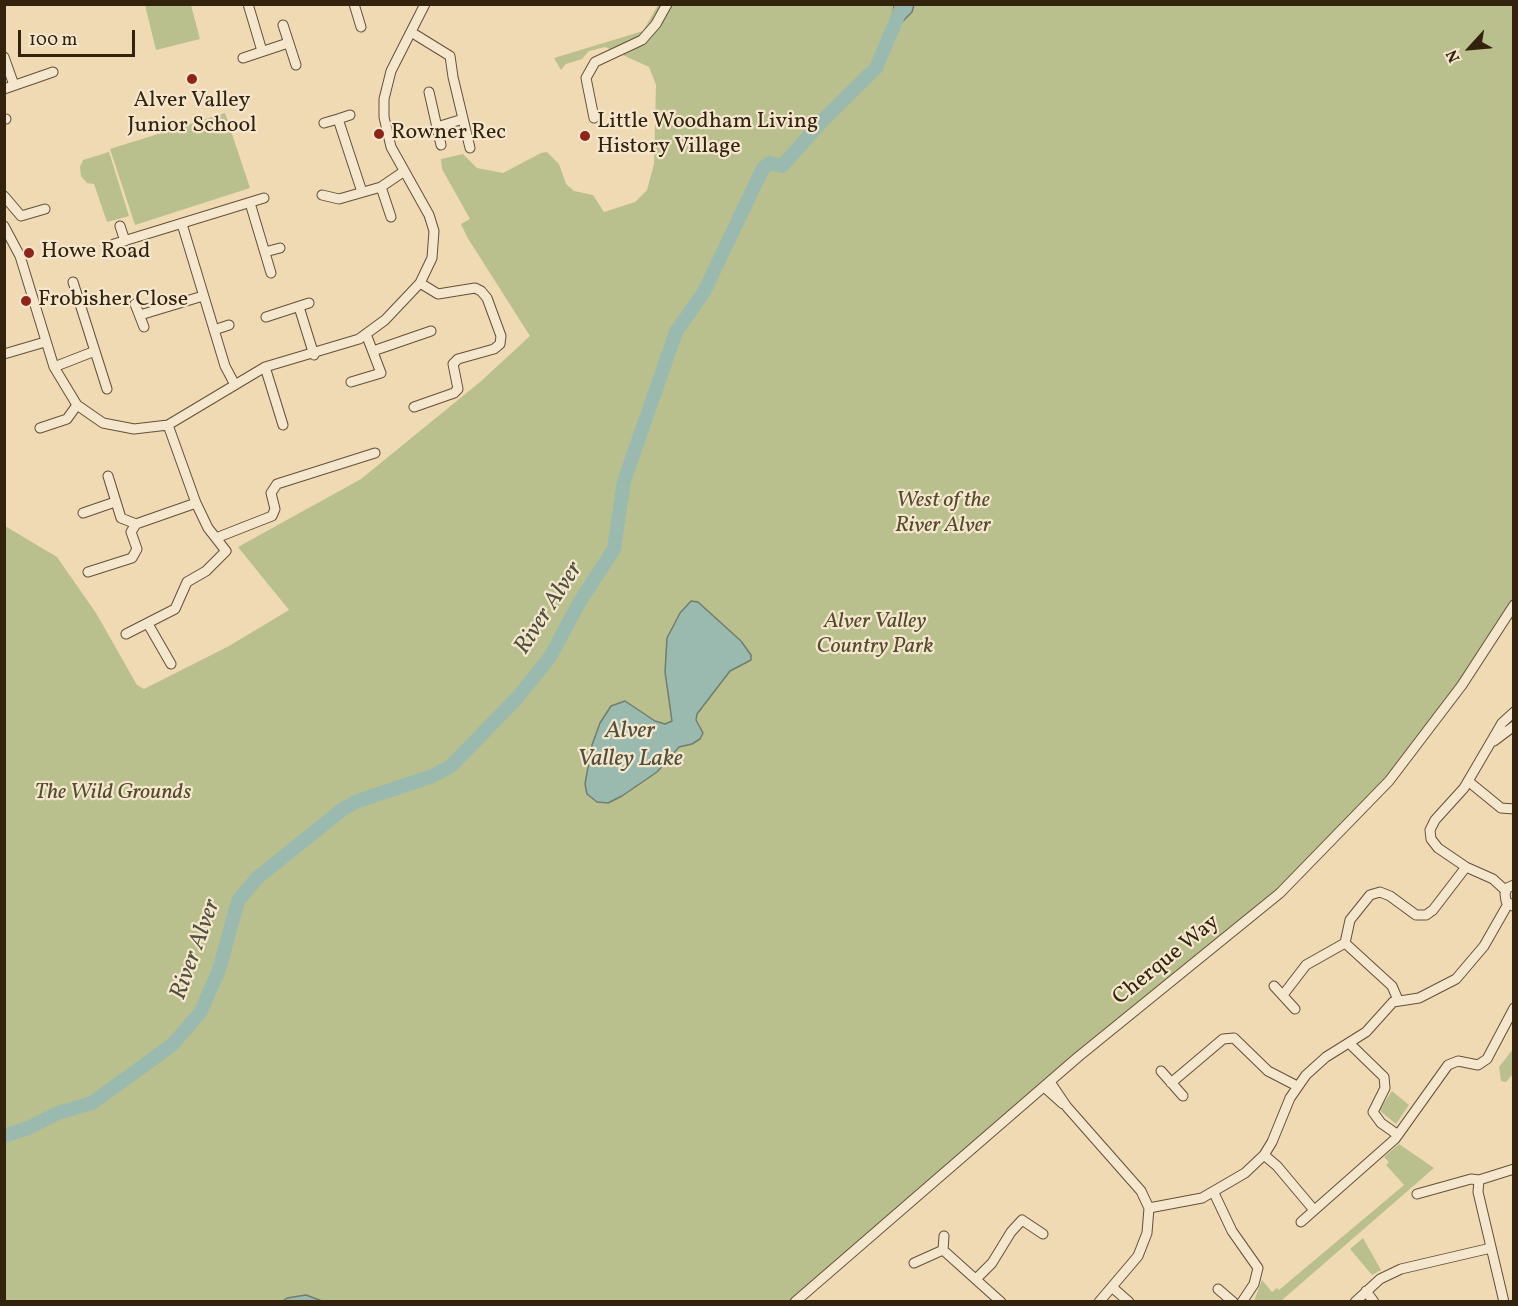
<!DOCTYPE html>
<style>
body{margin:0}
#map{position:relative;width:1518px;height:1306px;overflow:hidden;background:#f0dab4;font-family:Vollkorn,serif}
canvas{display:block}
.frame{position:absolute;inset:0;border:6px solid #32220e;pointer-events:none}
.north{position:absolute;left:1440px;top:18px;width:60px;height:60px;-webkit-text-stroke:4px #f5e7ce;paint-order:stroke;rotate:244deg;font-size:16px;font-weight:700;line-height:24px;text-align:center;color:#32220e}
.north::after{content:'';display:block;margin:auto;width:21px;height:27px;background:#32220e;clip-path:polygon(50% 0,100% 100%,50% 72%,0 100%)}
.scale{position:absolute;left:18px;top:30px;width:117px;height:27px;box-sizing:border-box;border:3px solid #32220e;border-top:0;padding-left:8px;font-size:18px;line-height:21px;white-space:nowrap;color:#32220e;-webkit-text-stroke:4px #f5e7ce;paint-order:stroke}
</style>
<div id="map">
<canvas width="1518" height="1306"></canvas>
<div class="frame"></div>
<div class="north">N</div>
<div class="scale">100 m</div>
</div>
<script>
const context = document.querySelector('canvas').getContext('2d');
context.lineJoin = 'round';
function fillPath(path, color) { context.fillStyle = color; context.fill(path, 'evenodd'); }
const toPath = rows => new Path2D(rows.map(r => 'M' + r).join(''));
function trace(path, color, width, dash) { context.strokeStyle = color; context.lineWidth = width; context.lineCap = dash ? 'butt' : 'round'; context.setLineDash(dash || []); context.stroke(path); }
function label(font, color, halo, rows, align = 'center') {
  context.font = font + ' Vollkorn,serif'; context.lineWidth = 4.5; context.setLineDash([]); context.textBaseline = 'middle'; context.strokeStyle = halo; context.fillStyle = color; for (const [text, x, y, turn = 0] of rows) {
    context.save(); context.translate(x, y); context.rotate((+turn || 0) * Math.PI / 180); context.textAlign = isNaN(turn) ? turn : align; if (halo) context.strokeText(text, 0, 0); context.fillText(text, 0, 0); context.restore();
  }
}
fillPath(toPath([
 [145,5,191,5,200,39,156,50],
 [658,5,1513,5,1513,598,1427,733,1332,843,1234,932,1078,1057,795,1301,5,1302,5,526,57,557,96,613,137,685,144,689,229,646,289,610,238,547,361,479,480,382,530,336,467,237,461,224,470,219,442,169,441,159,463,154,477,168,503,173,541,153,547,152,559,164,566,184,574,191,593,195,604,212,635,202,647,190,654,164,656,85,649,67,605,47,589,51,582,59,566,64,561,70,554,58,643,31],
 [225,113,250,188,135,225,110,149],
 [109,152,129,216,107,222,94,184,87,183,81,176,80,167,83,160],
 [1513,1049,1513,1074,1506,1082,1501,1081,1499,1067],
 [1392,1091,1409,1105,1396,1124,1379,1110],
 [1399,1144,1434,1168,1281,1301,1254,1301,1262,1280,1272,1292,1277,1288,1279,1290,1404,1185,1386,1165,1389,1162,1384,1157],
 [1363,1238,1381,1270,1372,1275,1350,1249]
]), '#bac08d');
const water = toPath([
 [894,5,914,5,912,12,900,24,892,23,894,5],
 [691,601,698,602,741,641,751,655,751,660,730,671,697,714,696,720,703,733,700,739,692,744,679,747,657,772,622,796,608,803,597,802,587,794,585,784,592,745,600,723,611,706,625,701,655,721,665,724,672,721,665,672,667,638,680,613,691,601],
 [306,1295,322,1301,283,1301,287,1298,306,1295]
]);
fillPath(water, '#9abab0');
trace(water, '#707d6f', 1.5);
trace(toPath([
 [4,1136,28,1128,58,1113,92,1103,172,1045,200,1013,219,970,238,901,257,878,343,809,358,801,430,777,450,767,518,697,550,657,579,603,614,549,624,481,676,332,704,292,763,168,770,163,782,166,823,120,876,68,903,4]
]), '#9abab0', 14);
const minor = toPath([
 [248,4,262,51],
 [354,4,361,27],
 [283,25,296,65],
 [411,32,450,56,453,77,470,148],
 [4,57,14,85],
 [243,58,288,43],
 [4,89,53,72],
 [429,92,441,145],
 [594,118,586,78,595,62,642,40,656,24,667,4],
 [4,119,6,119],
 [338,119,350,115],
 [324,123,338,119,362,192],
 [437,127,463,119],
 [381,187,391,217],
 [322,195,339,199,381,187,403,172],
 [4,196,21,216,45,209],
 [250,203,271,273],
 [182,224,225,366,234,383],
 [4,226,20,256,54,367,77,405,103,423,134,429,168,425,265,367,359,339,385,320,420,283,432,258,434,231,429,215,391,147,384,117,384,99,391,71,425,4],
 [120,226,125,241],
 [114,244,264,198],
 [265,252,280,248],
 [73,282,107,389],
 [135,304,144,327],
 [299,307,314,355],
 [140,315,203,296],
 [266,317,309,303],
 [214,330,229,325],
 [373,351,431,331],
 [4,354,45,342],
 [54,367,95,351],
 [265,367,283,425],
 [351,382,381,373,366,334],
 [414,407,454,393,458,389,453,364,458,359,494,349,500,344,501,336,487,298,481,291,475,288,438,294,420,283],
 [40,428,67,419,77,405],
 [108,476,121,518,136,524],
 [83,513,115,502],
 [216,538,272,516,275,509,271,493,277,484,375,453],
 [88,572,132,558,137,549,131,532,136,524,196,503],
 [148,624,171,664],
 [126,634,175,609,187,582,206,571,226,551,208,528,196,503,168,425],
 [1494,741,1514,726],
 [1468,781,1501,808,1514,809],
 [1505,890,1493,879,1466,867,1438,848,1431,839,1430,830,1435,820,1464,788,1502,723,1514,712],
 [1513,906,1506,901,1505,894,1507,888,1514,885],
 [1274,986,1295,1009],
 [1283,995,1306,965,1345,943],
 [1398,1000,1392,986,1345,943,1350,920,1370,895,1380,892,1390,896,1416,915,1426,915,1433,910,1466,867],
 [1349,1043,1384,1077,1385,1088,1373,1112,1381,1123,1398,1135],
 [1161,1071,1183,1096],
 [1050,1082,1067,1107,1141,1191,1149,1208,1147,1233,1138,1256,1099,1302],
 [1171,1083,1223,1039,1234,1038,1268,1071,1297,1086],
 [1044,1087,1063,1104],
 [1264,1155,1277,1166,1314,1210],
 [1479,1180,1478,1192,1504,1302],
 [1214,1193,1232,1231,1258,1268,1254,1284,1242,1302],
 [1417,1194,1471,1179,1479,1180,1514,1169],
 [1149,1208,1202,1198,1245,1173,1264,1155,1272,1142,1290,1098,1306,1075,1326,1057,1366,1032,1393,1002,1419,998,1456,979,1484,946,1508,904],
 [1301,1222,1395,1139,1448,1065,1458,1061,1478,1065,1487,1059,1514,1008],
 [943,1250,944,1236],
 [914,1263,943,1250,1001,1302],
 [976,1279,992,1263,1011,1232,1022,1220,1043,1234],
 [1113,1288,1129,1302],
 [1218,1289,1233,1302],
 [1366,1291,1374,1302],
 [795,1302,1078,1057,1280,893,1389,781,1462,685,1514,605],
 [1355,1302,1380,1279,1401,1269,1491,1248]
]);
trace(minor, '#625038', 11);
trace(minor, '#f5e7ce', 9);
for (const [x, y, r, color] of [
 [192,79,6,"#8f2418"],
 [379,134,6,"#8f2418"],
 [585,136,6,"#8f2418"],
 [29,253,6,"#8f2418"],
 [26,301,6,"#8f2418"]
]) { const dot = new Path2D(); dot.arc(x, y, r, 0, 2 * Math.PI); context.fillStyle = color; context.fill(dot); trace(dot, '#f5e7ce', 2); }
label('22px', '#32220e', '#f5e7ce', [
 ["Alver Valley",192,102,"center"],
 ["Junior School",192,127,"center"],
 ["Little Woodham Living",597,123],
 ["History Village",597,148],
 ["Rowner Rec",391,134],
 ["Howe Road",41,253],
 ["Frobisher Close",38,301]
], 'left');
label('italic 22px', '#544a2e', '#f5e7ce', [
 ["West of the",943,502],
 ["River Alver",943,527],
 ["Alver Valley",875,623],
 ["Country Park",875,648],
 ["The Wild Grounds",113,794]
]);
label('22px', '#32220e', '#f5e7ce', [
 ["Cherque Way",1167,961,-39]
]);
label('italic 24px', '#51503f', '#f5e7ce', [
 ["River Alver",550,609,-57],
 ["Alver",630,733],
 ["Valley Lake",630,761],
 ["River Alver",197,950,-70]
]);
</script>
